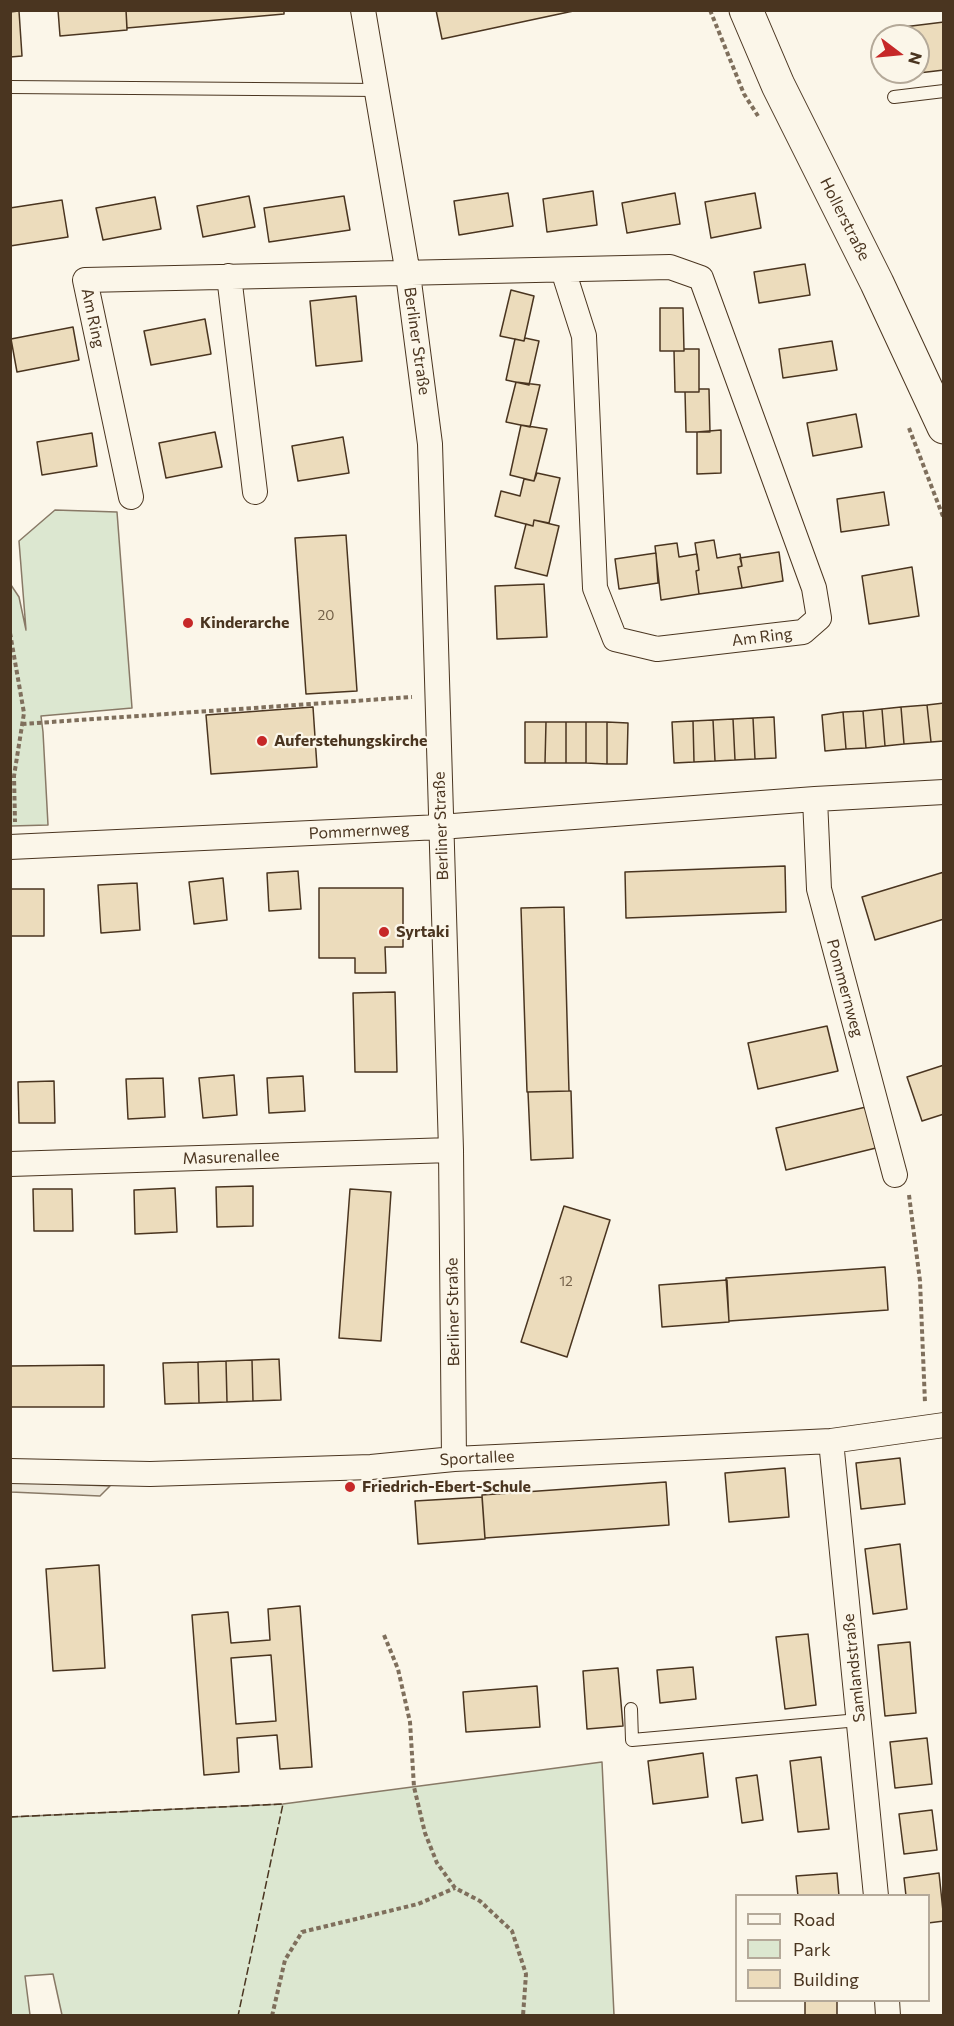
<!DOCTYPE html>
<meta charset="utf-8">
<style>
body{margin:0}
#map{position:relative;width:954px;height:2026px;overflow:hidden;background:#fbf6e9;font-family:Commissioner,sans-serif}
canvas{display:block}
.frame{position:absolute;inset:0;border:12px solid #4a3520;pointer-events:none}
.legend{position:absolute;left:735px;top:1894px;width:195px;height:108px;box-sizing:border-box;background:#fbf6e9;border:2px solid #b4a999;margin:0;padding:8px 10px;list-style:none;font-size:18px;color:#4a3520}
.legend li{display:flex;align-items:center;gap:12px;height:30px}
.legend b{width:30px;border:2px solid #b4a999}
.north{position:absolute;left:870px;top:24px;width:60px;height:60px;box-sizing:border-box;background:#fbf6e9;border:2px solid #b4a999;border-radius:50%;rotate:106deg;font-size:16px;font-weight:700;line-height:24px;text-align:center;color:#4a3520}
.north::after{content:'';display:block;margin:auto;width:21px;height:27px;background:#c62828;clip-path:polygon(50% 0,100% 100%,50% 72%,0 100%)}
</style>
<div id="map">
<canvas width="954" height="2026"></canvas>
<div class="frame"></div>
<ul class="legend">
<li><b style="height:8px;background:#fbf6e9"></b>Road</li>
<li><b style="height:16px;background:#dce7d0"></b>Park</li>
<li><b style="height:16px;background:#ecdcbc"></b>Building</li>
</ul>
<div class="north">N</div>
</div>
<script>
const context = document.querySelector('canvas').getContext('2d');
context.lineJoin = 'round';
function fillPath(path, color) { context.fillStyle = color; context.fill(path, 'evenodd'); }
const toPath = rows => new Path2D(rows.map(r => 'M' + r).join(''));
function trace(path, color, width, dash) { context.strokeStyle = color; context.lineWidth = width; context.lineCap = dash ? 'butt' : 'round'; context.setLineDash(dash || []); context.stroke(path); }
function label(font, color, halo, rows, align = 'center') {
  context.font = font + ' Commissioner,sans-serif'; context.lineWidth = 4.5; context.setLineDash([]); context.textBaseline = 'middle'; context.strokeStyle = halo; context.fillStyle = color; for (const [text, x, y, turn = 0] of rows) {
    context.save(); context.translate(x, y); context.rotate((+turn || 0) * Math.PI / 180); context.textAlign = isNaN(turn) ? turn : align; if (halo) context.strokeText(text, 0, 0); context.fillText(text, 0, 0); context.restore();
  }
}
const green = toPath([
 [55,510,117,512,132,708,41,716,43,732,48,825,11,826,11,585,19,597,26,630,19,541,55,510],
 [602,1762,614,2015,62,2015,53,1974,25,1976,30,2015,11,2015,11,1817,283,1804,602,1762]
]);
fillPath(green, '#dce7d0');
trace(green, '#887966', 1.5);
const parking = toPath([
 [10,1482,110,1486,100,1496,11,1492,10,1482]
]);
fillPath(parking, '#ede7d9');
trace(parking, '#887966', 1.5);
const building = toPath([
 [58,10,126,10,127,30,60,36,58,10],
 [126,10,284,10,284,14,127,28,126,10],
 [436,10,578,10,442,39,436,10],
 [19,11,22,56,10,57,10,12,19,11],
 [944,22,944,70,893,76,892,72,918,72,918,36,888,36,887,29,944,22],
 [593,191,597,225,547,232,543,199,593,191],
 [508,193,513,226,459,235,454,201,508,193],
 [675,193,680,224,627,233,622,203,675,193],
 [755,193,761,228,711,238,705,202,755,193],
 [249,196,255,227,203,237,197,206,249,196],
 [344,196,350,230,269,242,264,208,344,196],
 [155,197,161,229,103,240,96,208,155,197],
 [62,200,68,237,10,246,10,208,62,200],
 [805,264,810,295,759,303,754,272,805,264],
 [511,290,534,296,524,341,500,336,511,290],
 [356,296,362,361,316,366,310,301,356,296],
 [660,308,683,308,684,351,660,351,660,308],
 [205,319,211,354,151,365,144,331,205,319],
 [73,327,79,360,17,372,11,339,73,327],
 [525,338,539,341,529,385,506,380,515,339,524,341,525,338],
 [832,341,837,370,783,378,779,349,832,341],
 [684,349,699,349,699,392,675,392,674,351,684,351,684,349],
 [516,382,540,385,530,427,506,422,516,382],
 [699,389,709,389,710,432,686,432,685,392,699,392,699,389],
 [856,414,862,447,813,456,807,423,856,414],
 [521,425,547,429,534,481,510,475,521,425],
 [721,430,721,473,697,474,697,432,721,430],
 [215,432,222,467,166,478,159,443,215,432],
 [92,433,97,466,42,475,37,442,92,433],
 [343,437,349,473,298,481,292,446,343,437],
 [537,473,560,478,549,523,534,520,533,526,495,516,501,491,520,496,524,479,534,481,537,473],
 [884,492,889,525,841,532,837,499,884,492],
 [534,520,559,526,547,576,515,568,526,524,533,526,534,520],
 [346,535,357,691,306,694,295,538,346,535],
 [714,540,717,558,740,554,742,566,738,567,742,588,699,594,696,571,699,570,695,543,714,540],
 [677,543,679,557,697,554,699,570,696,571,699,594,661,600,655,546,677,543],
 [779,552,783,581,742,588,738,567,742,566,740,558,779,552],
 [656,553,658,583,619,589,615,559,656,553],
 [912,567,919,616,869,624,862,576,912,567],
 [544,584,547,637,497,639,495,586,544,584],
 [944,703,944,741,931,742,927,705,944,703],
 [927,705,931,742,904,744,901,707,927,705],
 [313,707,317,767,211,774,206,715,313,707],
 [901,707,904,744,885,746,882,709,901,707],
 [882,709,885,746,866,748,863,711,882,709],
 [863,711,866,748,846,749,843,712,863,711],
 [843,712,846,749,825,751,822,715,843,712],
 [774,717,776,758,755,759,753,718,774,717],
 [753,718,755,759,735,760,733,719,753,718],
 [733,719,735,760,715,761,713,720,733,719],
 [713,720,715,761,694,762,693,721,713,720],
 [693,721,694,762,674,763,672,722,693,721],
 [525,722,546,722,545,763,525,763,525,722],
 [546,722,566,722,566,763,545,763,546,722],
 [566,722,586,722,586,763,566,763,566,722],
 [586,722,607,722,607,764,586,763,586,722],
 [607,722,628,723,627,764,607,764,607,722],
 [785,866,786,912,626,918,625,872,785,866],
 [298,871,301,909,269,911,267,873,298,871],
 [944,872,944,919,875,940,862,897,944,872],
 [223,878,227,920,194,924,189,882,223,878],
 [137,883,140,930,101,933,98,885,137,883],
 [319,888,403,888,403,947,385,947,386,973,355,973,355,958,319,958,319,888],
 [10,889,44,889,44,936,10,936,10,889],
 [564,907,569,1091,527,1092,521,908,564,907],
 [395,992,397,1072,355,1072,353,993,395,992],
 [827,1026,838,1071,758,1089,748,1043,827,1026],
 [944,1065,944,1114,922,1121,907,1077,944,1065],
 [234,1075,237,1115,203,1118,199,1078,234,1075],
 [303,1076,305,1111,269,1113,267,1078,303,1076],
 [163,1078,165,1117,128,1119,126,1079,163,1078],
 [54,1081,55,1123,19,1123,18,1082,54,1081],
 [569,1091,571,1091,573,1158,531,1160,528,1092,569,1091],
 [866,1107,876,1148,786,1170,776,1128,866,1107],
 [253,1186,253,1226,217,1227,216,1187,253,1186],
 [175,1188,177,1232,135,1234,134,1190,175,1188],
 [33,1189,72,1189,73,1231,34,1231,33,1189],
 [350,1189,391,1192,381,1341,339,1338,350,1189],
 [564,1206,610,1220,567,1357,521,1342,564,1206],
 [885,1267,888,1310,729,1321,726,1278,885,1267],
 [727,1280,729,1322,662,1327,659,1285,727,1280],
 [279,1359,281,1400,253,1401,252,1360,279,1359],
 [252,1360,253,1401,227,1402,226,1361,252,1360],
 [226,1361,227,1402,199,1403,198,1362,226,1361],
 [198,1362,199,1403,165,1404,163,1363,198,1362],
 [104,1365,104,1407,10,1407,10,1366,104,1365],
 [900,1458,905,1504,861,1509,856,1463,900,1458],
 [785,1468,789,1517,729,1522,725,1473,785,1468],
 [666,1482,669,1525,485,1538,482,1495,666,1482],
 [482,1497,485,1539,418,1544,415,1501,482,1497],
 [900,1544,907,1609,873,1614,865,1549,900,1544],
 [99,1565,105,1668,53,1671,46,1569,99,1565],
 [300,1606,312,1767,280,1769,277,1735,237,1738,239,1772,204,1775,192,1615,228,1612,231,1643,270,1640,268,1609,300,1606],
 [271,1655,276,1721,236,1724,231,1658,271,1655],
 [808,1634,816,1705,785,1709,776,1637,808,1634],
 [910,1642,916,1713,885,1716,878,1645,910,1642],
 [693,1667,696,1699,660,1703,657,1670,693,1667],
 [618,1668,623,1726,587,1729,583,1671,618,1668],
 [537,1686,540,1727,466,1732,463,1692,537,1686],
 [927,1738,932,1784,895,1788,890,1742,927,1738],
 [703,1753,708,1797,653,1804,648,1761,703,1753],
 [821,1757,829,1829,798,1832,790,1761,821,1757],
 [757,1775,763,1820,742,1823,736,1778,757,1775],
 [932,1810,937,1850,904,1854,899,1814,932,1810],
 [837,1873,839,1896,798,1896,796,1876,837,1873],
 [939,1873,944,1921,928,1923,928,1896,906,1896,904,1878,939,1873],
 [805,2000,837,2000,837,2016,805,2016,805,2000]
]);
fillPath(building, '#ecdcbc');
trace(building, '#4a3520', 1.5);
const service = toPath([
 [10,87,378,90],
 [894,97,944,91],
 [631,1709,632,1740,859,1720]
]);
const minor = toPath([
 [363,10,408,274,430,444,451,1150,454,1459],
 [229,276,255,492],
 [131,497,85,280,670,267,701,278,814,588,819,618,803,632,657,649,615,639,595,588,584,336,563,270],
 [815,799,819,889,895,1175],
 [10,847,440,827,815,799,944,792],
 [10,1164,451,1150],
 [831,1441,876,1896],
 [10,1471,150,1474,371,1467,454,1459,831,1441,944,1425],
 [887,2000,888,2016]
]);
const primary = toPath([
 [746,10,778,85,877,283,944,427]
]);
trace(service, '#4a3520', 14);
trace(minor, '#4a3520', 26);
trace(primary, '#4a3520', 35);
trace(toPath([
 [710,10,744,94,758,116],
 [909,428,944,519],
 [10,633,24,713,14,776,15,822],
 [22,724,412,697],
 [909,1195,920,1281,925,1403],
 [384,1635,398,1669,410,1722,414,1787,425,1833,437,1863,455,1888,480,1901,512,1931,526,1974,523,2016],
 [272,2016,285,1960,302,1932,418,1904,455,1888]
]), '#7f6f5c', 4, [4.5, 3]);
trace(service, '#fbf6e9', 12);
trace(minor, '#fbf6e9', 24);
trace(primary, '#fbf6e9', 33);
trace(toPath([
 [10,1817,283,1804,238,2016]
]), '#4a3520', 1.5, [8, 3]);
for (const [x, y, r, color] of [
 [188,623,6,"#c62828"],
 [262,741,6,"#c62828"],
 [384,932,6,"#c62828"],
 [350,1487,6,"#c62828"]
]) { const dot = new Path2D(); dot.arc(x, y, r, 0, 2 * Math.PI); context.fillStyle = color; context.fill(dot); trace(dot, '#fbf6e9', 2); }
label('14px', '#725f47', null, [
 ["20",326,615],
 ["12",566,1281]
]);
label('16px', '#4a3520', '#fbf6e9', [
 ["Hollerstraße",845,219,63],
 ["Am Ring",93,318,78],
 ["Berliner Straße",417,341,82],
 ["Am Ring",762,637,-7],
 ["Berliner Straße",441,826,-92],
 ["Pommernweg",359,831,-3],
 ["Pommernweg",845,988,75],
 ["Masurenallee",231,1157,-2],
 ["Berliner Straße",453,1312,-91],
 ["Sportallee",477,1458,-3],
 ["Samlandstraße",854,1668,-96]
]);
label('bold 16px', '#4a3520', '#fbf6e9', [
 ["Kinderarche",200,623],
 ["Auferstehungskirche",274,741],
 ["Syrtaki",396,932],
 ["Friedrich-Ebert-Schule",362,1487]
], 'left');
</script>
